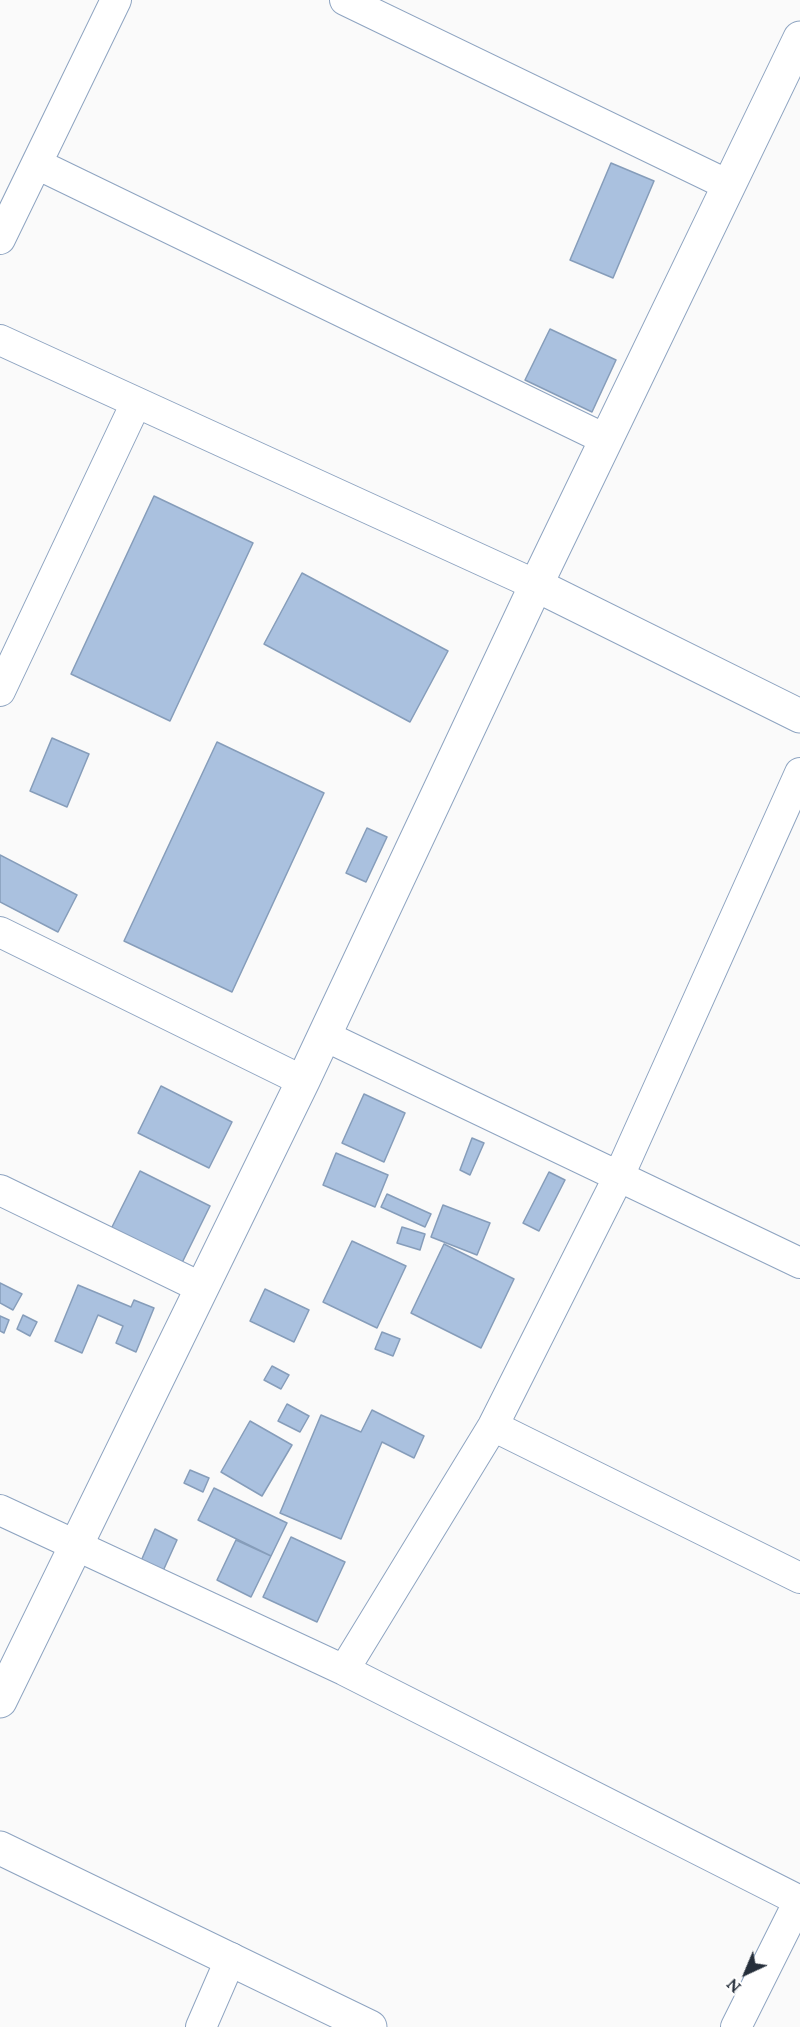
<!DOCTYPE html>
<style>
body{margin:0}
#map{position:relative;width:800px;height:2027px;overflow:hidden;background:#fafafa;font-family:Lora,serif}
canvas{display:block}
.north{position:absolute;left:716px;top:1943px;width:60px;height:60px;-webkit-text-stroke:4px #fff;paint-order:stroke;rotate:224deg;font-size:16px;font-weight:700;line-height:24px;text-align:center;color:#262f3b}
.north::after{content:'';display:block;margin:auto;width:21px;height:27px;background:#262f3b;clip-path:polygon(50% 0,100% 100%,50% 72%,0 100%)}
</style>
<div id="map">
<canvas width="800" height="2027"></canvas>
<div class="north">N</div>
</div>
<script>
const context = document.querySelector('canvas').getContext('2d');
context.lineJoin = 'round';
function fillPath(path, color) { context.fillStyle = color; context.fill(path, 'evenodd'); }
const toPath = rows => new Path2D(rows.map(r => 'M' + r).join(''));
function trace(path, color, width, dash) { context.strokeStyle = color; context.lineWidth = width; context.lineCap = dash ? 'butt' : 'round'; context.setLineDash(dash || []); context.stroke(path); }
const building = toPath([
 [611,163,654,181,613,278,570,260,611,163],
 [550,329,616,360,592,412,525,380,550,329],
 [154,496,253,543,170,721,71,674,154,496],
 [302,573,448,651,410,722,264,644,302,573],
 [52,738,89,754,67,807,30,791,52,738],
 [217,742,324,793,232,992,124,941,217,742],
 [367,828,387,837,366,882,346,873,367,828],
 [0,855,77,895,58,932,0,902,0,855],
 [161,1086,232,1122,209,1168,138,1133,161,1086],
 [364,1094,405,1113,384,1162,342,1143,364,1094],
 [472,1138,484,1143,470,1175,460,1170,472,1138],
 [336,1153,388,1175,375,1207,323,1185,336,1153],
 [140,1171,210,1206,177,1273,107,1237,140,1171],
 [549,1172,565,1180,539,1231,523,1223,549,1172],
 [387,1194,431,1214,425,1227,381,1207,387,1194],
 [443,1205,490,1223,477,1255,431,1237,443,1205],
 [402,1227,425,1234,420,1250,397,1243,402,1227],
 [352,1241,406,1266,377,1328,323,1302,352,1241],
 [444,1244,514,1279,481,1348,411,1313,444,1244],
 [0,1283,22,1294,13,1310,0,1303,0,1283],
 [78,1285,131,1307,134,1300,154,1308,136,1352,116,1343,123,1326,98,1315,82,1353,55,1341,78,1285],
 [265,1289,309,1310,294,1342,250,1321,265,1289],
 [23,1315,37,1322,30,1336,17,1329,23,1315],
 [0,1316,9,1320,4,1333,0,1331,0,1316],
 [382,1332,400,1339,393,1356,375,1349,382,1332],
 [272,1366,289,1375,281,1389,264,1380,272,1366],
 [287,1404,309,1416,300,1432,278,1421,287,1404],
 [372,1410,424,1436,414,1458,382,1442,341,1539,280,1513,321,1415,361,1432,372,1410],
 [250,1421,292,1445,262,1496,221,1472,250,1421],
 [190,1470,209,1478,203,1492,184,1483,190,1470],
 [214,1488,287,1523,271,1556,198,1520,214,1488],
 [155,1529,177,1540,163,1571,141,1561,155,1529],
 [291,1537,345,1562,317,1622,263,1597,291,1537],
 [236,1540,271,1556,251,1597,217,1580,236,1540]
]);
fillPath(building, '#aac1df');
trace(building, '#869dba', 1.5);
const street = toPath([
 [345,0,728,185],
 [37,164,607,440],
 [0,239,116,0],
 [0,340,536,585],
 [0,691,136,403],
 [0,932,303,1081],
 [325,1036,800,1263],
 [0,1190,202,1288],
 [493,1426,800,1578],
 [0,1510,344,1670,800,1901],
 [344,1670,493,1426,618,1178,800,773],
 [201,2027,231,1958],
 [736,2027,799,1901]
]);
const secondary = toPath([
 [536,585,800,716],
 [0,1701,303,1081,536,585,800,38],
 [0,1848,370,2027]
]);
trace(street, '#8ea4c1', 32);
trace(secondary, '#8ea4c1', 35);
trace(street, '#fff', 30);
trace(secondary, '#fff', 33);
</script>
